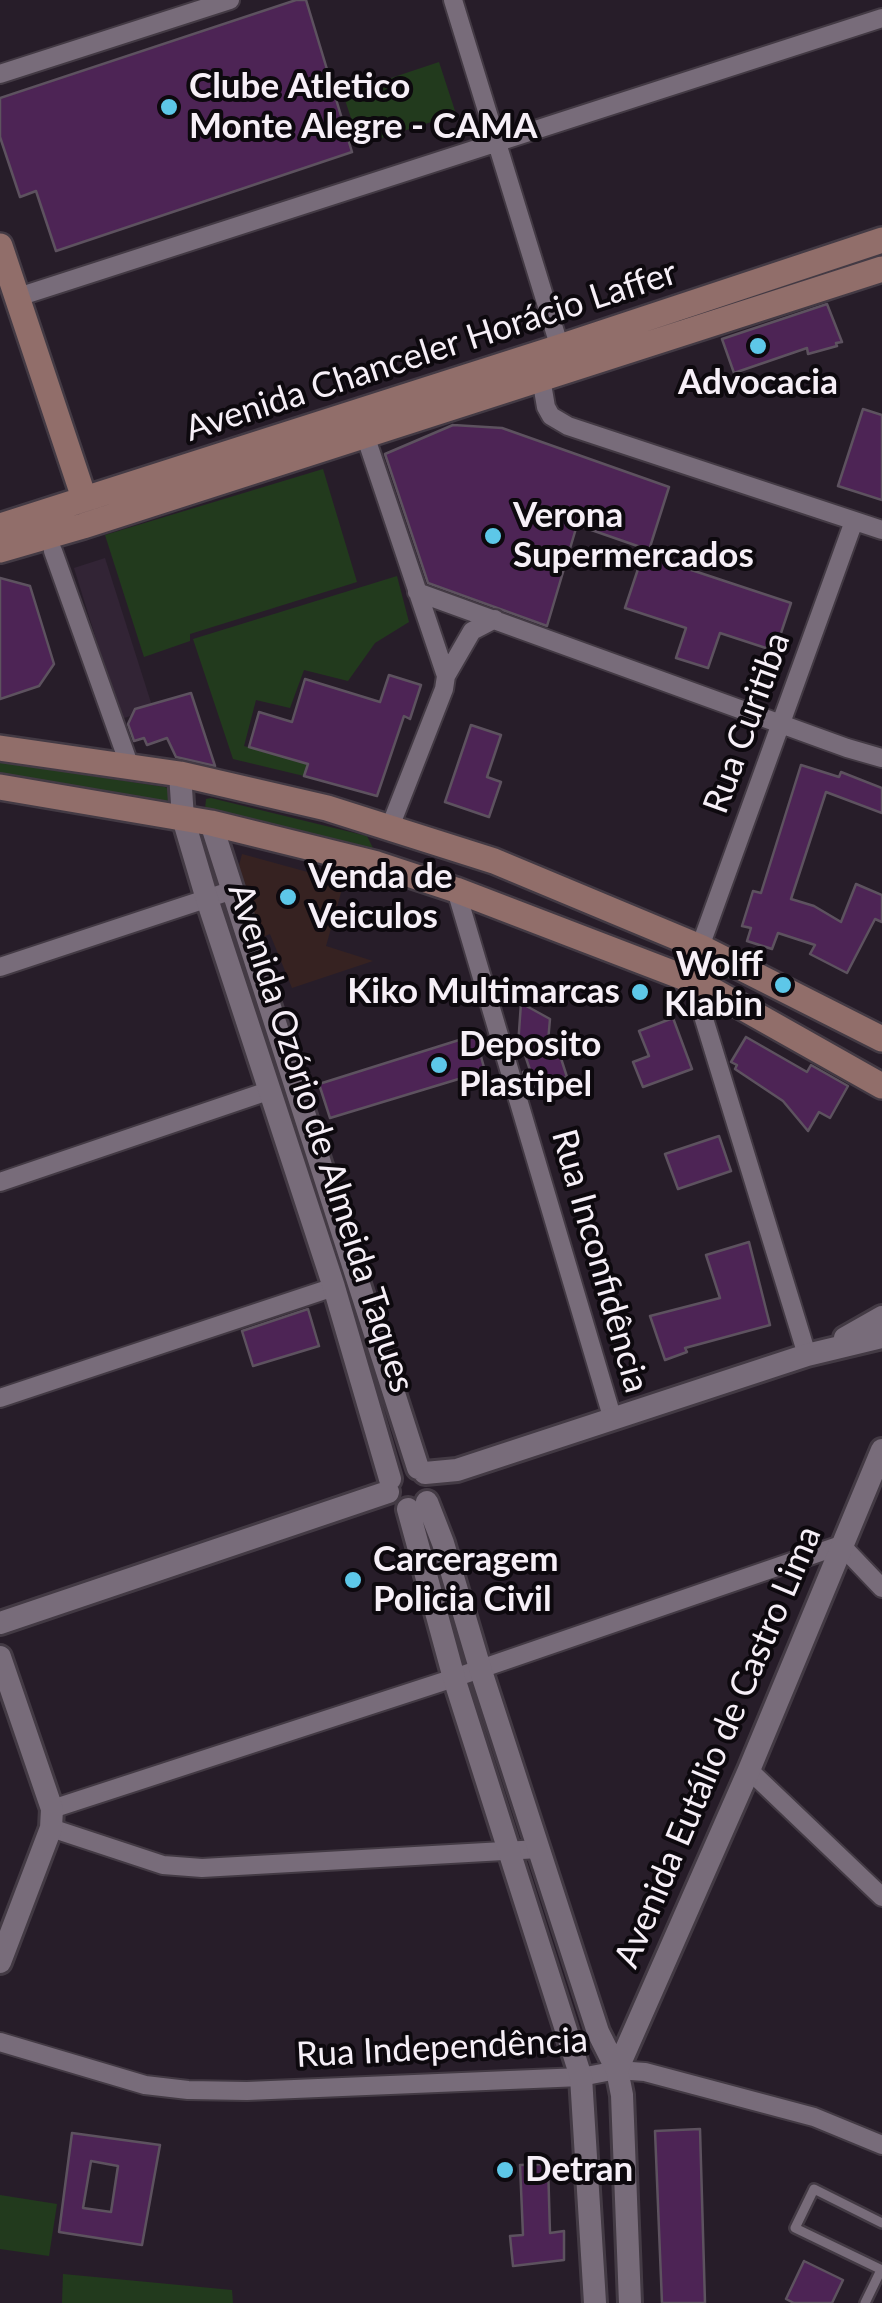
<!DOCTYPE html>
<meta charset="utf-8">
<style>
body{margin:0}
canvas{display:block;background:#271d29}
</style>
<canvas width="882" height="2303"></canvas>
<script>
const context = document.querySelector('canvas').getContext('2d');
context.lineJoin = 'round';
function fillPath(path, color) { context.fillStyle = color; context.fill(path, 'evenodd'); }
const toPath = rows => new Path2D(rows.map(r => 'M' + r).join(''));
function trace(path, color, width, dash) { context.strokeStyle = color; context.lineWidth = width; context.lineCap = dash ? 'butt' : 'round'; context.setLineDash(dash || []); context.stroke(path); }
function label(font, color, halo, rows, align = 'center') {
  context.font = font + ' Lato,sans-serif'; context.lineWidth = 8; context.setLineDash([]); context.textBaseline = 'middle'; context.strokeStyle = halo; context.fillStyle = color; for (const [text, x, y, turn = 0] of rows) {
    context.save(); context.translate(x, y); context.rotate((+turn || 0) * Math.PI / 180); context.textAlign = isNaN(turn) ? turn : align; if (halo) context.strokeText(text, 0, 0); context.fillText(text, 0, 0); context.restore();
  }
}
fillPath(toPath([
 [242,854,344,882,326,946,373,961,292,988,270,934,258,939,238,869]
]), '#362221');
fillPath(toPath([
 [105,558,153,709,121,719,74,568]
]), '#322435');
fillPath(toPath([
 [439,62,456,114,360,145,343,94],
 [323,469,357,582,190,634,190,641,144,657,105,535],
 [397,576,409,622,375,643,348,681,304,670,290,708,256,700,244,746,308,764,304,776,233,759,193,639],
 [0,762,165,787,172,791,172,798,159,807,0,780],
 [211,798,367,836,374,850,371,854,205,810,206,799],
 [0,2195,57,2204,49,2256,0,2249],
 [63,2274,232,2290,233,2303,62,2303]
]), '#223a1d');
const building = toPath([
 [296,0,306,0,352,152,56,251,36,191,20,197,0,137,0,98,296,0],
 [827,304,842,342,836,343,837,346,808,354,807,348,734,373,722,339,827,304],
 [863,409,882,415,882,500,838,486,863,409],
 [453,425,502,428,669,487,649,550,577,525,547,626,428,583,385,454,453,425],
 [643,554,791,603,775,651,720,633,708,668,676,658,686,628,625,608,643,554],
 [0,578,30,586,54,664,39,686,0,699,0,578],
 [389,675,421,685,410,719,404,716,377,796,304,776,308,764,249,747,259,712,292,722,305,679,380,702,389,675],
 [191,693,215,766,176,757,167,738,147,745,144,738,134,741,128,724,135,709,191,693],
 [471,725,501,735,487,777,501,782,489,817,445,802,471,725],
 [801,765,839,777,841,772,882,788,882,813,826,792,791,899,814,906,841,922,856,884,882,895,882,922,875,919,847,973,810,954,815,945,778,933,772,949,747,941,751,928,742,926,753,891,761,893,801,765],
 [521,1003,550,1019,547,1053,558,1049,567,1077,528,1089,523,1072,530,1070,522,1046,518,1046,521,1003],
 [673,1018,692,1069,643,1087,633,1062,649,1056,639,1031,673,1018],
 [475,1035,485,1071,330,1118,319,1084,475,1035],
 [746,1037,807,1072,811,1065,848,1086,830,1118,819,1112,808,1131,783,1101,735,1069,737,1065,731,1062,746,1037],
 [719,1136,731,1171,678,1189,665,1154,719,1136],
 [749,1242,770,1325,685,1348,687,1352,665,1360,650,1316,720,1298,706,1255,749,1242],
 [308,1309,319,1346,253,1366,242,1331,308,1309],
 [700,2129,705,2303,662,2303,655,2131,700,2129],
 [72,2133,160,2145,142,2245,59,2232,72,2133],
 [91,2161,118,2166,111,2212,83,2208,91,2161],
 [548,2164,550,2233,564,2231,564,2260,513,2266,510,2236,523,2235,520,2165,548,2164],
 [804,2261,843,2280,832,2303,794,2303,786,2299,804,2261]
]);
fillPath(building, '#4d2455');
trace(building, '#5d525f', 2.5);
const service = toPath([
 [882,2223,814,2189,795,2228,882,2270],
 [865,2303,881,2270]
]);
const minor = toPath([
 [453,0,563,358],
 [0,74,230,0],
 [18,297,882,18],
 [541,378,546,407,551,416,568,426,882,530],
 [365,435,446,676,444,689,390,827],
 [53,551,130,767],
 [417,592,847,748,882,758],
 [446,676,472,631,495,619],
 [456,890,613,1420],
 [700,947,854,521],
 [0,967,233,890],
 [701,984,704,1019,807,1355],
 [0,1182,268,1091],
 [0,1398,334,1287],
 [749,1770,882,1897],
 [52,1809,454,1678,841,1545,882,1588],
 [51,1828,163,1865,202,1868,539,1849],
 [0,2042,145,2085,188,2090,247,2091,581,2077,617,2070,645,2072,814,2117,882,2145]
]);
const tertiary = toPath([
 [180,774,183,818,207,899,334,1287,390,1479],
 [211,823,418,1468],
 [845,1338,882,1317],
 [425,1473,457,1470,807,1355,882,1337],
 [427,1502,443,1543,480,1668,598,2032,617,2070,622,2095,630,2303],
 [408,1509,454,1678,581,2077,595,2303],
 [0,1623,388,1492],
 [0,1657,52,1809,51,1828,0,1962],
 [617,2070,749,1770,882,1450]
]);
const secondary = toPath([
 [0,246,84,498],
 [0,526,560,347,882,240],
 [0,550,83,526,882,269],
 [0,748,180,774,327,808,494,861,700,947,882,1039],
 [0,787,211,823,377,864,456,890,701,984,882,1086]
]);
trace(service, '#433a44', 14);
trace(minor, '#433a44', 22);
trace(tertiary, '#433a44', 28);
trace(secondary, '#433a44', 30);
trace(service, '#786c7a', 9);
trace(minor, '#786c7a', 18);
trace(tertiary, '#786c7a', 22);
trace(secondary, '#916e6a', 25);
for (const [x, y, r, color] of [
 [169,107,10,"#5dc7e8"],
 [758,346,10,"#5dc7e8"],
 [493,536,10,"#5dc7e8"],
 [288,897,10,"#5dc7e8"],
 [783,985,10,"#5dc7e8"],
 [640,992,10,"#5dc7e8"],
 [439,1065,10,"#5dc7e8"],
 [353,1580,10,"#5dc7e8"],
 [505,2170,10,"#5dc7e8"]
]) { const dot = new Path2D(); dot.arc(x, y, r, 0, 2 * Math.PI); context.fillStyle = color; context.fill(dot); trace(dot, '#0d090e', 4); }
label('bold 35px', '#f6eff7', '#0d090e', [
 ["Clube Atletico",189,87],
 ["Monte Alegre - CAMA",189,127],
 ["Advocacia",758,383,"center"],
 ["Verona",513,516],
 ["Supermercados",513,556],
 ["Venda de",308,877],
 ["Veiculos",308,917],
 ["Wolff",763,965,"right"],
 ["Klabin",763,1005,"right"],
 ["Kiko Multimarcas",620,992,"right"],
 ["Deposito",459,1045],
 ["Plastipel",459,1085],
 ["Carceragem",373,1560],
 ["Policia Civil",373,1600],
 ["Detran",525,2170]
], 'left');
label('35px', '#f6eff7', '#0d090e', [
 ["Avenida Chanceler Horácio Laffer",431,351,-18],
 ["Rua Curitiba",747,723,-70],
 ["Avenida Ozório de Almeida Taques",321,1138,72],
 ["Rua Inconfidência",600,1261,74],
 ["Avenida Eutálio de Castro Lima",718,1747,-67],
 ["Rua Independência",442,2048,-3]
]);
</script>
